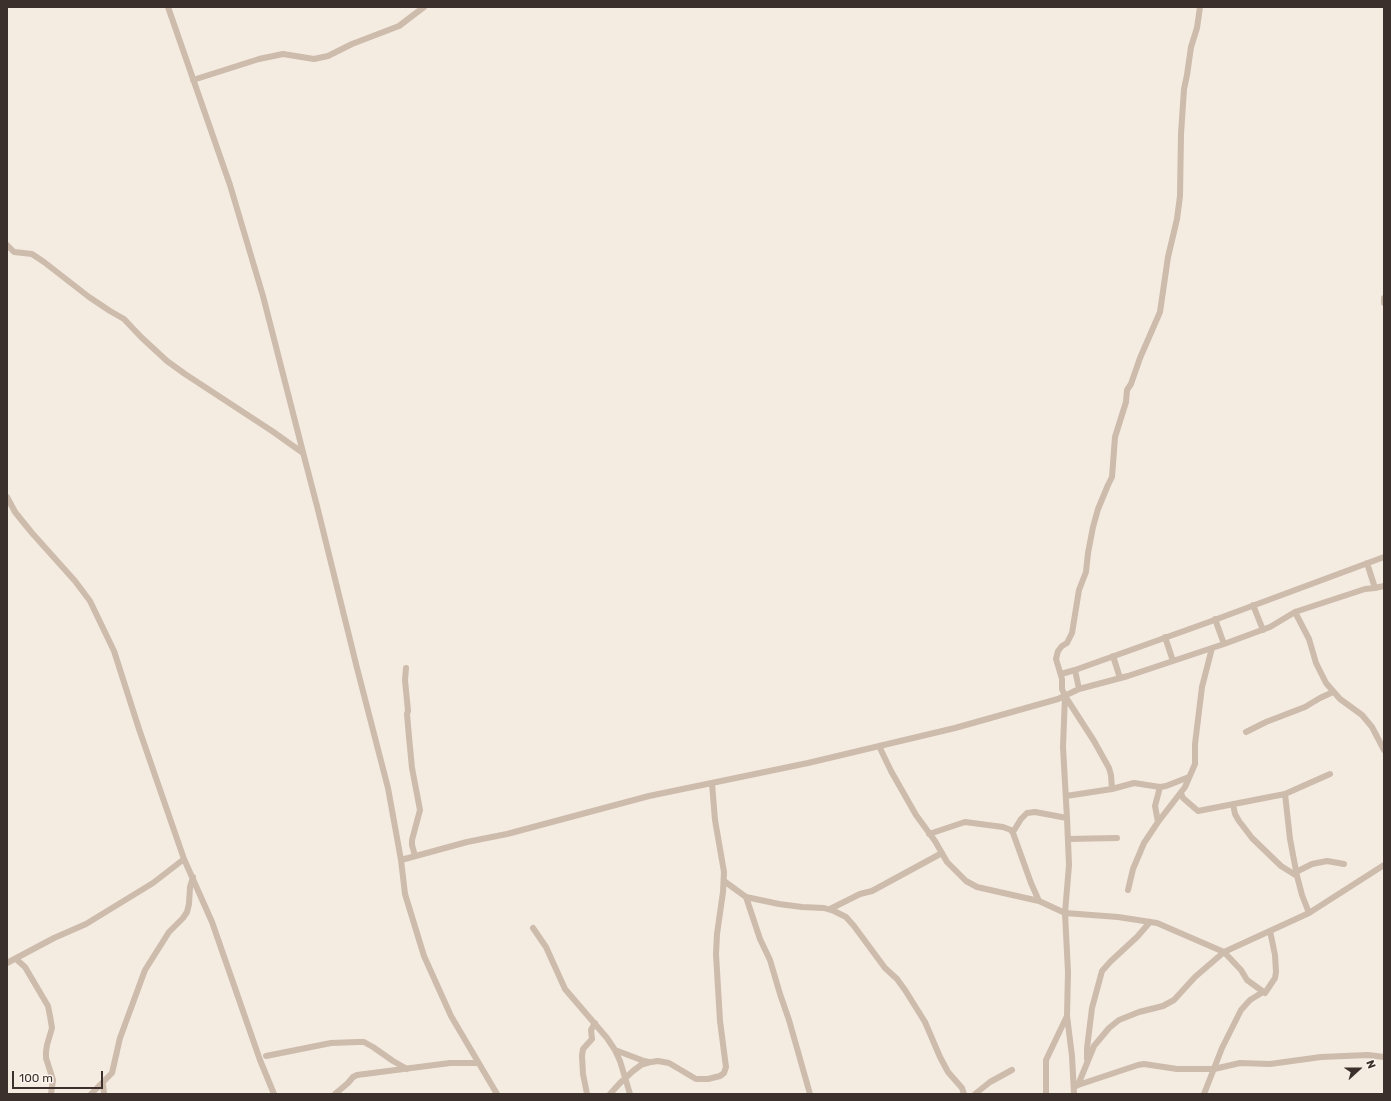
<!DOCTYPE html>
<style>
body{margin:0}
#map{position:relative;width:1391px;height:1101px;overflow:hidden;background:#f4ebe1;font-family:Rubik,sans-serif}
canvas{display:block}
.frame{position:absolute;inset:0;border:8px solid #3b302b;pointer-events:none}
.north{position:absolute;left:1339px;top:1049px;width:40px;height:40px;-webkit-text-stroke:3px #fbf5ee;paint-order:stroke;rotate:69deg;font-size:11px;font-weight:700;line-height:16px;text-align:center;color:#3b302b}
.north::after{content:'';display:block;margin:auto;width:14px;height:18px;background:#3b302b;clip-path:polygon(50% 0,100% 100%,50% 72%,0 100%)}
.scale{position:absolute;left:12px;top:1071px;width:91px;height:18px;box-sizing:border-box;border:2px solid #3b302b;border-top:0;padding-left:5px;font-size:12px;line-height:14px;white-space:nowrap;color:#3b302b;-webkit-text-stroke:3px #fbf5ee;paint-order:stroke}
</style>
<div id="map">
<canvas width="1391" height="1101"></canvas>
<div class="frame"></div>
<div class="north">N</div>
<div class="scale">100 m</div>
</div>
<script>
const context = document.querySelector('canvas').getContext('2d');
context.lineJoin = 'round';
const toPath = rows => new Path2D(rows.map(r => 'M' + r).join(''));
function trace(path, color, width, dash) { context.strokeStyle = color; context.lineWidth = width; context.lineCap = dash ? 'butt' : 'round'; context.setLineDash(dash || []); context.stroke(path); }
trace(toPath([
 [168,7,230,185,263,296,305,460,317,506,357,668,388,788,401,860,405,894,424,956,451,1016,497,1094],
 [193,80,259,59,283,54,314,59,328,56,352,44,399,26,424,7],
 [7,245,14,252,32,254,44,262,89,297,110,311,124,319,141,337,167,361,185,374,272,431,303,453],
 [1384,298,1384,303],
 [7,497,15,512,32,533,75,581,90,601,114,651,139,729,184,859,212,922,260,1060,274,1094],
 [1367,563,1375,588],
 [1253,605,1263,630],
 [1295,612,1309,639,1316,663,1326,683,1340,699,1362,715,1372,727,1384,750],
 [1215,619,1224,644],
 [1165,637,1173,661],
 [1113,656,1120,678],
 [406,668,405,680,408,711,407,714,409,737,412,768,420,810,412,840,412,845,415,856],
 [1075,670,1079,689],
 [1061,674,1075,670,1209,622,1384,557],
 [1065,696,1094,741,1109,768,1111,775,1112,789],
 [1246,732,1266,722,1305,707,1320,698,1333,692],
 [879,746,891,771,916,815,935,841,947,862,966,881,977,887,1039,901,1065,913,1118,917,1157,923,1224,952,1241,970,1247,980,1265,993],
 [1181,793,1183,798,1198,811,1285,794,1330,774],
 [1285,794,1290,839,1297,876,1302,895,1309,913],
 [1066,796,1112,789,1134,783,1160,787,1166,786,1189,777],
 [1233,804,1235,814,1239,821,1252,838,1281,866,1297,876],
 [1158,822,1155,806,1160,787],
 [1013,832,1021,819,1027,813,1035,812,1067,818],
 [929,834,965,822,1003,827,1011,830,1013,833,1031,883,1039,901],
 [1068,839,1117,838],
 [401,860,467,842,507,834,649,796,808,763,955,728,1058,699,1079,689,1128,676,1224,644,1270,627,1295,612,1365,589,1375,588,1384,586],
 [1296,872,1312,864,1327,861,1344,864],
 [724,881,746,897,779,904,802,907,824,908,834,911,846,917,854,926,885,968,897,979,905,990,925,1022,940,1057,948,1072,962,1088,964,1094],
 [1128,890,1133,869,1144,843,1158,822,1185,787,1195,764,1195,744,1202,687,1212,648],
 [746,897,760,939,770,960,780,994,789,1020,810,1094],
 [830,909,860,894,872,891,942,853],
 [533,928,546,947,565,989,607,1038,615,1050,620,1061,630,1094],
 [16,959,25,967,48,1006,50,1016,52,1028,47,1045,46,1052,46,1058,53,1080,51,1094],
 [7,963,54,938,86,924,153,883,184,859],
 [615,1050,644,1061,649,1062],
 [266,1056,331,1043,358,1042,364,1042,373,1047,393,1061,407,1069],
 [1087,1059,1087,1048,1092,1008,1102,971,1111,961,1137,937,1150,922],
 [103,1084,104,1094],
 [1078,1085,1138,1065,1144,1064,1177,1069,1214,1069,1240,1063,1270,1064,1321,1057,1368,1055,1384,1057],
 [1074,1087,1078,1085,1094,1046,1109,1028,1119,1020,1139,1012,1163,1006,1174,1000,1195,977,1224,952,1309,913,1384,865],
 [91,1094,112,1073,120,1038,145,970,169,932,183,918,187,912,189,904,190,887,193,877],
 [335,1094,348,1083,353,1077,357,1075,450,1063,478,1063],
 [587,1094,583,1074,582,1056,583,1049,592,1039,591,1030,595,1023],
 [610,1094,620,1083,633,1071,641,1065,651,1062,658,1061,669,1063,696,1079,708,1079,720,1076,724,1073,726,1067,720,1021,716,954,717,934,723,892,724,872,715,820,712,783],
 [975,1094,990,1082,1012,1070],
 [1046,1094,1046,1060,1067,1016],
 [1074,1094,1072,1056,1067,1016,1068,972,1065,913,1069,865,1067,818,1063,747,1065,696,1062,689,1062,679,1056,659,1058,651,1062,646,1067,643,1072,633,1079,590,1086,572,1088,553,1093,527,1098,509,1108,485,1112,477,1115,437,1126,402,1127,390,1131,384,1140,358,1160,312,1168,257,1177,219,1180,196,1181,134,1184,89,1187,75,1191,47,1197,28,1200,7],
 [1204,1094,1222,1048,1241,1010,1250,1000,1263,992,1265,993,1275,978,1276,972,1275,955,1270,931]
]), '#cdbbac', 6);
</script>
